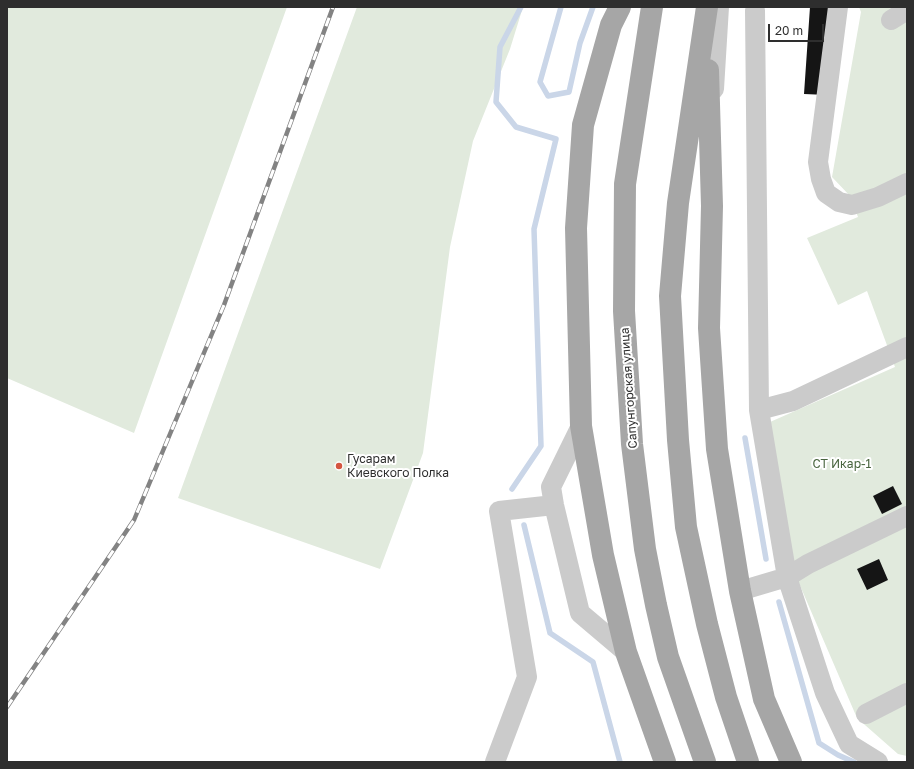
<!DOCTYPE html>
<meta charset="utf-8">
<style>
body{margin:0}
#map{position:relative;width:914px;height:769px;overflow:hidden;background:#fff;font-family:"Golos Text",sans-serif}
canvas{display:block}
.frame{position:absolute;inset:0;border:8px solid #2e2e2e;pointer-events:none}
.scale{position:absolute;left:768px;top:24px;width:56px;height:18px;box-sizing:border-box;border:2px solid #2e2e2e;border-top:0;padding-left:5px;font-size:12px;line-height:14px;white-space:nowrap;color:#2e2e2e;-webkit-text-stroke:3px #fff;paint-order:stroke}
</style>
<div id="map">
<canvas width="914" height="769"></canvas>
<div class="frame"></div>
<div class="scale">20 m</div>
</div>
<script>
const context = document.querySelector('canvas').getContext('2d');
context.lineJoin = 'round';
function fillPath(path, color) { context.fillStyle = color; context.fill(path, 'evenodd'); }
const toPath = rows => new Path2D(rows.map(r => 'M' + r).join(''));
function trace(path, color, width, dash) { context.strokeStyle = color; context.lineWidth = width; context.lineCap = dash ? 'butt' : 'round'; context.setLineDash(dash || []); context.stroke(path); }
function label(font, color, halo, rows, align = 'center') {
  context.font = font + ' "Golos Text",sans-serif'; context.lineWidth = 4; context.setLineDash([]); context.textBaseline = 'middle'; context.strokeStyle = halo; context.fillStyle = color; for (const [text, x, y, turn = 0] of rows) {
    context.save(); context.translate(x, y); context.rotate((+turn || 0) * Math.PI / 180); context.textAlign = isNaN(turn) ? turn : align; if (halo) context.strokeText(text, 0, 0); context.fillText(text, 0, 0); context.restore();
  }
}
fillPath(toPath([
 [7,7,287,7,134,433,7,378],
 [357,7,523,7,510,49,473,141,450,247,423,453,380,569,178,498],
 [859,7,907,7,907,756,898,754,857,718,789,560,770,422,895,367,867,291,838,305,807,238,858,217,850,196,832,177,861,12]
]), '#e1eadd');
trace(toPath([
 [561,7,540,82,548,96,569,92,580,43,593,7],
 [745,438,766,559],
 [512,489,541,446,534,229,556,139,516,127,496,102,500,47,521,7],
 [524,525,550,633,593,662,620,762],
 [779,602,819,743,838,755,854,762]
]), '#cad6e8', 5.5);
fillPath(toPath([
 [810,7,832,7,827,95,804,94],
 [893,486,902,504,882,514,873,496],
 [879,559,888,580,867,590,857,569]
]), '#151515');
trace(toPath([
 [838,7,818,162,821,179,826,193,839,202,852,205,878,197,907,183],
 [755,10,759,410,787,577,825,693,849,744,878,762],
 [891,20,907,10],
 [714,89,719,7],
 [759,410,793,401,907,347],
 [581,426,551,487,554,505,580,613,626,652],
 [740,591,787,577,808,564,907,516],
 [866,714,907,693],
 [495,762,527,677,499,511,554,505]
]), '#cbcbcb', 20);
trace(toPath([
 [620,7,611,25,583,125,576,228,581,426,603,555,626,652,665,762],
 [652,7,625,184,624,311,632,444,645,549,656,605,668,657,705,762],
 [707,7,678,203,670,296,678,440,686,527,707,624,726,697,748,762],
 [708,70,712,206,709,328,717,449,740,591,764,699,791,762]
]), '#a6a6a6', 22);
const rail = toPath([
 [7,707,134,520,224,305,333,7]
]);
trace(rail, '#838383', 4.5);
trace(rail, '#fff', 3, [9]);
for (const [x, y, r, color] of [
 [339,466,4,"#d45540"]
]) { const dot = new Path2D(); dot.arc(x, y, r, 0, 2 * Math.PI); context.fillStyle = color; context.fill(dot); trace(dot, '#fff', 1.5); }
label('12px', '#2e2e2e', '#fff', [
 ["Сапунгорская улица",629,388,-94]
]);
label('12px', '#2e2e2e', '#fff', [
 ["Гусарам",347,459],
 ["Киевского Полка",347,473]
], 'left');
label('12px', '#49653f', '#fff', [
 ["СТ Икар-1",842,464]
]);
</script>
